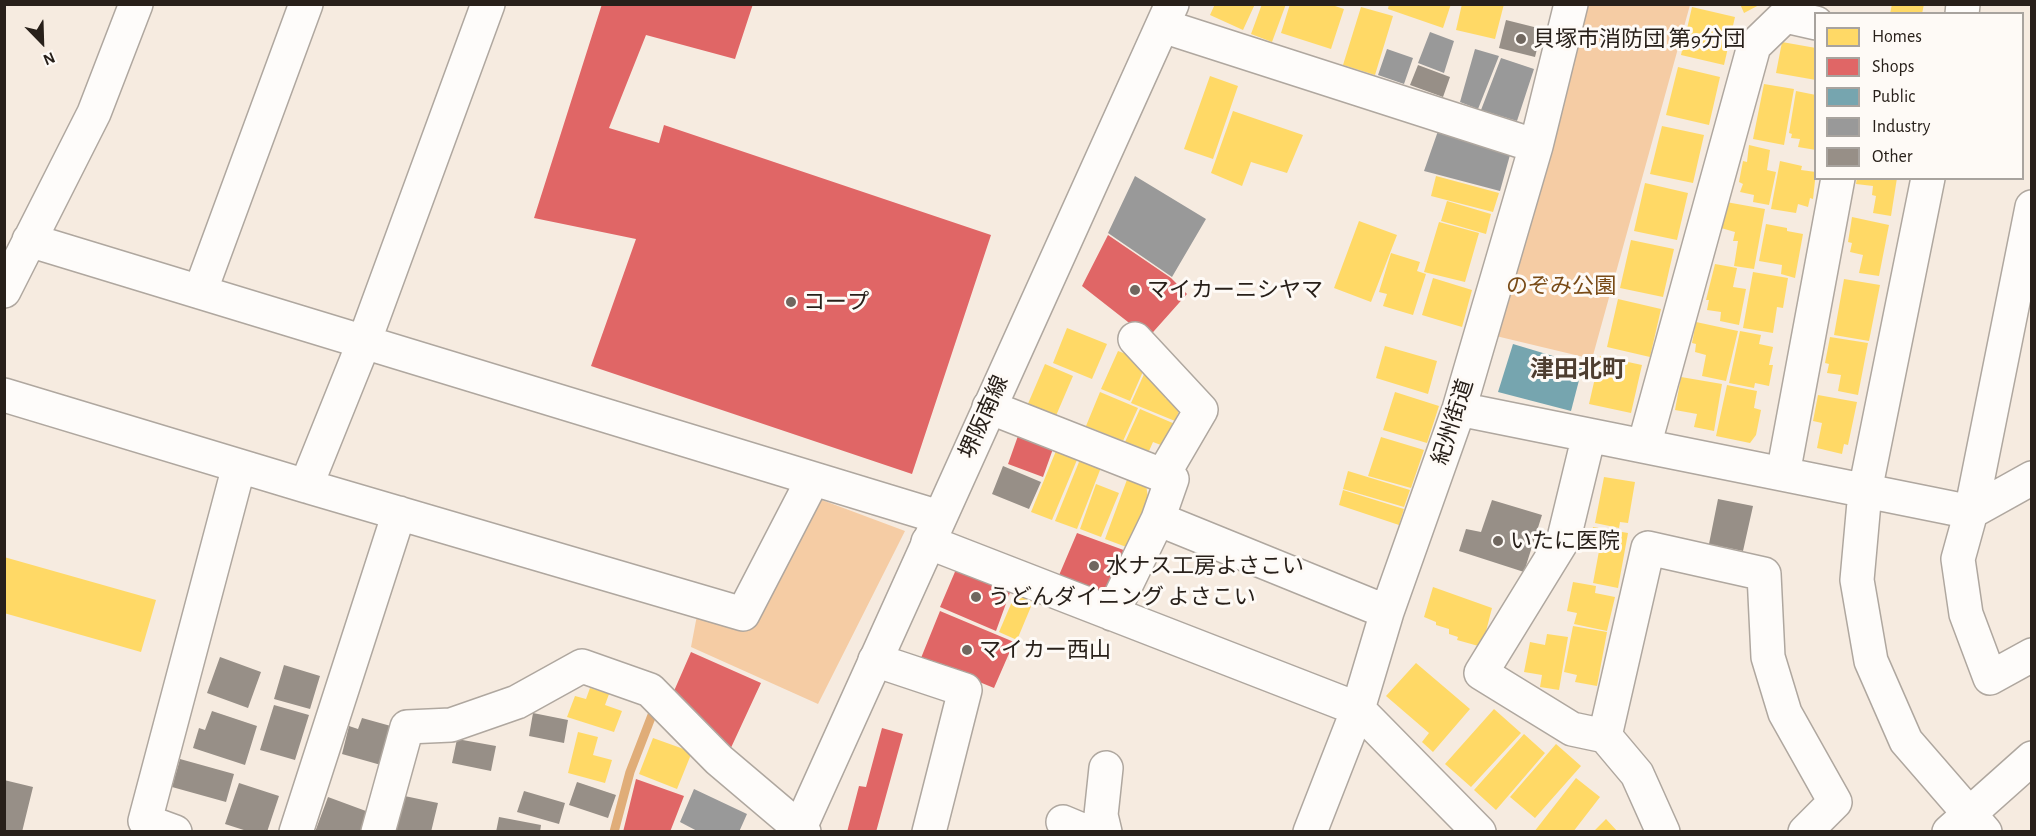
<!DOCTYPE html>
<meta charset="utf-8">
<style>
body{margin:0}
#map{position:relative;width:2036px;height:836px;overflow:hidden;background:#f6ebe0;font-family:"Alegreya Sans",sans-serif}
canvas{display:block}
.frame{position:absolute;inset:0;border:6px solid #28201a;pointer-events:none}
.legend{position:absolute;left:1814px;top:12px;width:210px;height:168px;box-sizing:border-box;background:#fefaf6;border:2px solid #a8a39e;margin:0;padding:8px 10px;list-style:none;font-size:18px;color:#28201a}
.legend li{display:flex;align-items:center;gap:12px;height:30px}
.legend b{width:30px;border:2px solid #a8a39e}
.north{position:absolute;left:12px;top:12px;width:60px;height:60px;-webkit-text-stroke:4px #fefaf6;paint-order:stroke;rotate:157deg;font-size:16px;font-weight:700;line-height:24px;text-align:center;color:#28201a}
.north::after{content:'';display:block;margin:auto;width:21px;height:27px;background:#28201a;clip-path:polygon(50% 0,100% 100%,50% 72%,0 100%)}
</style>
<div id="map">
<canvas width="2036" height="836"></canvas>
<div class="frame"></div>
<ul class="legend">
<li><b style="height:16px;background:#ffd966"></b>Homes</li>
<li><b style="height:16px;background:#e06666"></b>Shops</li>
<li><b style="height:16px;background:#76a5af"></b>Public</li>
<li><b style="height:16px;background:#999"></b>Industry</li>
<li><b style="height:16px;background:#978f87"></b>Other</li>
</ul>
<div class="north">N</div>
</div>
<script>
const context = document.querySelector('canvas').getContext('2d');
context.lineJoin = 'round';
function fillPath(path, color) { context.fillStyle = color; context.fill(path, 'evenodd'); }
const toPath = rows => new Path2D(rows.map(r => 'M' + r).join(''));
function trace(path, color, width, dash) { context.strokeStyle = color; context.lineWidth = width; context.lineCap = dash ? 'butt' : 'round'; context.setLineDash(dash || []); context.stroke(path); }
function label(font, color, halo, rows, align = 'center') {
  context.font = font + ' "Alegreya Sans","Noto Sans JP",sans-serif'; context.lineWidth = 6; context.setLineDash([]); context.textBaseline = 'middle'; context.strokeStyle = halo; context.fillStyle = color; for (const [text, x, y, turn = 0] of rows) {
    context.save(); context.translate(x, y); context.rotate((+turn || 0) * Math.PI / 180); context.textAlign = isNaN(turn) ? turn : align; if (halo) context.strokeText(text, 0, 0); context.fillText(text, 0, 0); context.restore();
  }
}
fillPath(toPath([
 [1587,5,1690,5,1592,359,1496,336],
 [814,497,905,531,818,704,691,647,698,610,750,622]
]), '#f5cca4');
fillPath(toPath([
 [1215,4,1255,4,1243,30,1210,15],
 [1262,4,1286,4,1272,42,1251,34],
 [1290,4,1329,4,1344,9,1331,49,1281,33],
 [1389,4,1451,4,1443,28,1388,9],
 [1462,4,1504,4,1495,39,1456,30],
 [1740,4,1761,4,1744,13],
 [1892,4,1924,4,1922,14,1890,14],
 [1361,7,1393,16,1375,75,1343,65],
 [1692,7,1735,17,1724,65,1681,55],
 [1782,42,1816,48,1816,80,1776,73],
 [1678,67,1720,77,1709,125,1666,115],
 [1210,76,1238,86,1213,159,1184,149],
 [1764,84,1794,89,1784,145,1753,139],
 [1796,91,1816,95,1816,150,1798,147,1800,139,1791,138,1792,134,1789,133],
 [1233,111,1303,135,1287,173,1251,162,1242,186,1211,173],
 [1662,126,1704,135,1693,183,1650,174],
 [1749,145,1770,150,1767,170,1776,172,1769,205,1753,202,1754,195,1740,192,1743,184,1739,182,1743,161,1747,162],
 [1780,161,1802,166,1801,170,1816,172,1813,199,1810,198,1808,207,1798,204,1796,213,1771,209],
 [1436,176,1499,193,1493,212,1431,196],
 [1857,178,1897,178,1891,216,1873,213,1876,196,1872,195,1873,186,1856,184],
 [1645,183,1688,193,1677,240,1634,231],
 [1447,201,1491,214,1486,234,1441,221],
 [1726,202,1765,209,1754,269,1734,266,1738,241,1733,241,1735,232,1721,228],
 [1852,217,1889,225,1879,276,1859,273,1863,255,1850,252,1852,243,1848,242],
 [1359,221,1397,235,1371,302,1334,288],
 [1439,222,1479,233,1465,282,1424,272],
 [1766,224,1787,228,1787,231,1803,234,1795,278,1781,274,1782,265,1759,261],
 [1631,240,1674,249,1663,297,1620,288],
 [1391,253,1420,262,1417,271,1426,274,1413,315,1383,306,1387,294,1379,292],
 [1715,264,1737,268,1733,287,1746,289,1739,325,1720,321,1721,312,1707,310,1709,300,1706,300],
 [1753,272,1788,278,1783,308,1777,307,1773,333,1743,328],
 [1433,278,1472,290,1462,327,1422,315],
 [1844,279,1880,285,1869,341,1834,335],
 [1618,299,1661,309,1650,357,1607,347],
 [1696,322,1738,331,1726,381,1702,376,1706,355,1695,352,1696,344,1692,343],
 [1067,328,1107,344,1092,379,1053,363],
 [1740,331,1761,335,1759,344,1773,347,1769,365,1773,365,1769,386,1755,383,1754,388,1729,383],
 [1830,337,1868,343,1858,395,1838,391,1841,375,1827,373,1829,364,1825,363],
 [1385,346,1437,361,1428,394,1376,378],
 [1118,351,1134,357,1145,367,1130,401,1101,389],
 [1600,356,1642,365,1631,413,1589,404],
 [1045,364,1073,376,1055,418,1027,406],
 [1145,372,1170,387,1165,398,1181,406,1175,421,1131,403],
 [1681,377,1722,384,1714,431,1694,427,1697,414,1675,410],
 [1727,385,1757,391,1754,408,1761,410,1756,435,1750,443,1716,436],
 [1100,392,1138,408,1123,441,1086,426],
 [1395,392,1439,406,1427,443,1383,430],
 [1818,395,1857,402,1848,445,1844,444,1842,454,1817,448,1822,423,1813,421],
 [1140,409,1175,424,1166,447,1153,442,1149,451,1125,442],
 [1381,437,1424,450,1411,488,1368,476],
 [1058,446,1079,455,1052,520,1031,512],
 [1081,457,1102,465,1077,529,1055,521],
 [1348,471,1410,490,1404,507,1343,489],
 [1128,477,1146,484,1148,498,1129,548,1105,539],
 [1604,477,1635,482,1628,523,1620,522,1619,528,1595,523],
 [1096,484,1119,493,1101,537,1080,529],
 [1343,490,1404,509,1399,525,1339,505],
 [1593,527,1628,533,1618,588,1593,583,1599,551,1589,549],
 [4,557,156,600,141,652,4,613],
 [1573,582,1596,586,1595,593,1615,597,1607,631,1574,624,1577,613,1567,611],
 [1433,587,1492,608,1482,647,1457,640,1458,637,1449,634,1449,629,1436,625,1436,622,1424,617],
 [1017,590,1035,597,1017,640,999,632],
 [1573,626,1607,632,1597,686,1575,682,1577,675,1564,672],
 [1547,634,1568,637,1559,690,1540,687,1542,675,1524,672,1530,642,1545,645],
 [1416,663,1470,709,1433,752,1422,742,1429,733,1386,696],
 [590,688,609,694,605,705,622,711,614,732,567,717,575,696,586,699],
 [1494,709,1521,733,1471,787,1445,764],
 [578,732,598,737,593,755,612,760,605,783,568,773],
 [1524,734,1545,753,1496,810,1474,790],
 [653,738,692,752,677,789,639,774],
 [1556,744,1581,766,1535,818,1510,797],
 [1576,778,1600,797,1573,832,1534,832],
 [1606,819,1618,832,1593,832]
]), '#ffd966');
fillPath(toPath([
 [602,4,753,4,735,59,646,35,609,128,659,143,664,125,991,235,912,474,591,366,636,239,534,218],
 [1108,235,1171,278,1187,294,1146,340,1128,322,1082,286],
 [1019,433,1054,446,1043,477,1008,464],
 [1077,533,1129,552,1111,599,1057,580],
 [960,560,1012,587,996,631,940,607],
 [940,611,1014,642,994,688,921,658],
 [691,652,761,683,729,752,674,691],
 [882,728,903,734,876,832,847,832,859,786,866,787],
 [636,779,684,796,670,832,623,832]
]), '#e06666');
fillPath(toPath([
 [1513,344,1583,365,1571,411,1498,392]
]), '#76a5af');
fillPath(toPath([
 [1430,32,1454,41,1444,73,1418,63],
 [1387,49,1413,58,1404,84,1378,75],
 [1475,49,1499,56,1478,109,1460,102],
 [1501,58,1534,69,1517,121,1481,110],
 [1438,131,1510,155,1500,191,1424,171],
 [1135,176,1206,219,1172,277,1108,233],
 [694,789,747,814,739,832,699,832,680,822]
]), '#999');
trace(toPath([
 [614,832,630,772,652,715]
]), '#e0ad78', 9);
fillPath(toPath([
 [1506,20,1542,29,1535,57,1499,48],
 [1418,65,1450,77,1443,97,1410,85],
 [1003,466,1041,482,1029,509,992,494],
 [1718,499,1753,506,1743,551,1709,544],
 [1492,500,1542,515,1524,572,1459,551,1466,529,1481,532],
 [220,657,261,672,248,708,207,693],
 [284,665,320,676,310,709,274,699],
 [274,705,309,715,295,760,260,750],
 [212,711,257,726,245,765,193,748,199,728,205,730],
 [533,713,568,720,564,743,529,736],
 [362,718,398,728,388,767,342,754,349,726,358,729],
 [457,739,496,746,491,771,452,763],
 [180,759,234,774,226,802,172,787],
 [4,780,33,787,22,832,4,832],
 [577,782,616,795,608,818,569,805],
 [239,783,279,796,267,832,250,832,225,824],
 [524,791,565,803,559,824,517,812],
 [395,794,438,803,431,832,387,832],
 [328,797,374,814,368,832,315,832],
 [499,817,541,825,540,832,496,832]
]), '#978f87');
const minor = toPath([
 [1962,14,1963,4],
 [1163,26,1536,146],
 [1928,178,1865,491,1857,580,1871,661,1906,741,1985,832],
 [2032,207,1971,512,1958,559,1966,614,1990,678,2032,655],
 [29,240,939,517],
 [4,291,94,113,136,4],
 [200,292,306,4],
 [1135,339,1201,410,1163,475],
 [4,395,306,486,743,614,813,479],
 [989,407,1172,479,1158,519,1112,614],
 [1459,409,1971,512,2032,478],
 [1589,435,1564,538,1481,673,1572,729,1605,736,1637,774,1663,832],
 [1644,446,1754,46,1785,16,1816,23],
 [1783,474,1838,178],
 [306,486,364,342,488,4],
 [1158,519,1387,612],
 [928,542,1358,709,1479,832],
 [875,660,965,690,929,832],
 [1605,736,1648,548,1764,574,1768,657,1785,713,1835,802,1805,832],
 [1063,822,1087,832],
 [175,832,145,821,239,466],
 [296,832,399,513],
 [378,832,407,727,451,725,517,702,582,666,650,690,719,760,804,832],
 [1105,832,1101,815,1106,768],
 [1310,832,1358,709,1387,612,1459,409,1536,146,1571,4],
 [1949,832,2032,758]
]);
const major = toPath([
 [798,832,1172,4]
]);
trace(minor, '#afa79f', 36);
trace(major, '#afa79f', 36);
trace(minor, '#fefcfa', 33);
trace(major, '#fefcfa', 33);
for (const [x, y, r, color] of [
 [1521,39,6,"#70675f"],
 [1135,290,6,"#70675f"],
 [791,302,6,"#70675f"],
 [1498,541,6,"#70675f"],
 [1094,566,6,"#70675f"],
 [976,597,6,"#70675f"],
 [967,650,6,"#70675f"]
]) { const dot = new Path2D(); dot.arc(x, y, r, 0, 2 * Math.PI); context.fillStyle = color; context.fill(dot); trace(dot, '#fefaf6', 2); }
label('22px', '#28201a', '#fefaf6', [
 ["貝塚市消防団 第9分団",1533,39],
 ["マイカーニシヤマ",1147,290],
 ["コープ",803,302],
 ["いたに医院",1510,541],
 ["水ナス工房よさこい",1106,566],
 ["うどんダイニング よさこい",988,597],
 ["マイカー西山",979,650]
], 'left');
label('22px', '#794b17', '#fefaf6', [
 ["のぞみ公園",1561,286]
]);
label('22px', '#28201a', '#fefaf6', [
 ["堺阪南線",984,417,-66],
 ["紀州街道",1453,422,-72]
]);
label('bold 24px', '#4e3e30', '#fefaf6', [
 ["津田北町",1578,370]
]);
</script>
